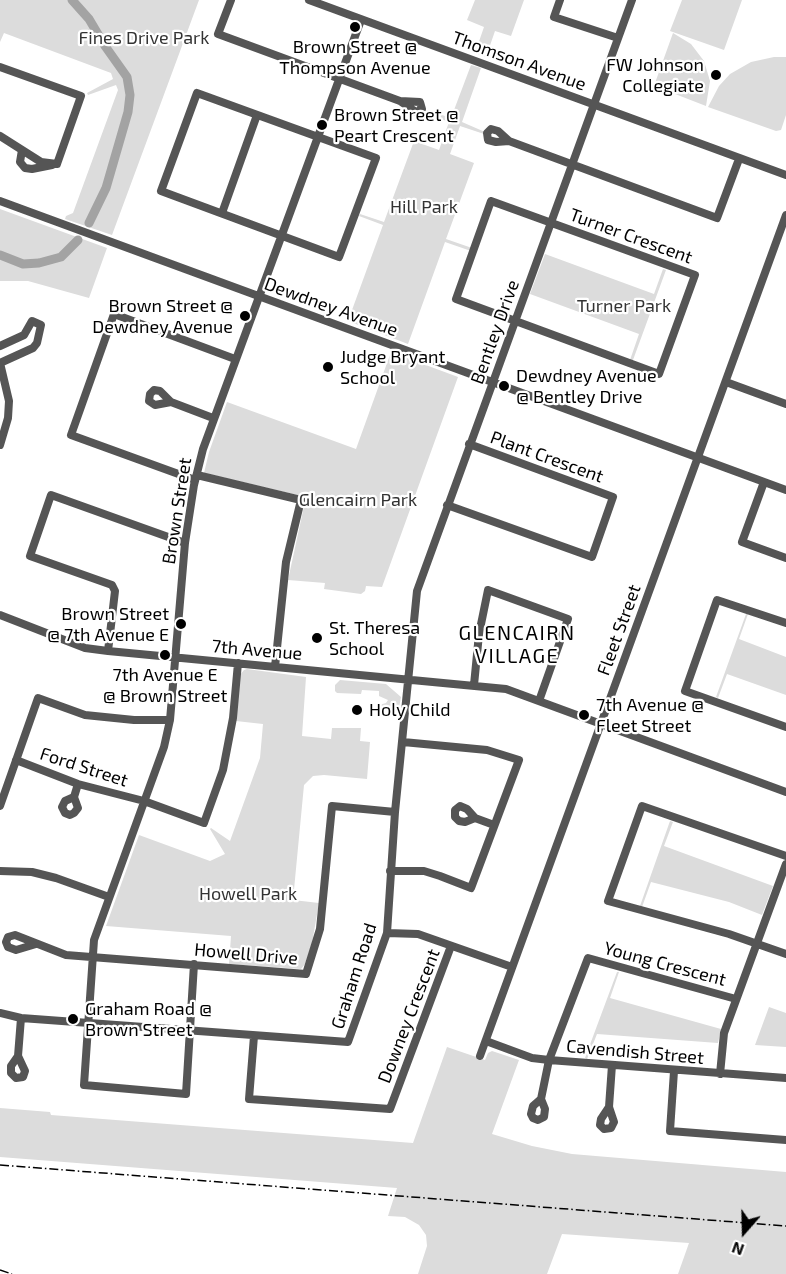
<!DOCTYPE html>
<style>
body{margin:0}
#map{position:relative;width:786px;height:1274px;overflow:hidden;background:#fff;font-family:"Exo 2",sans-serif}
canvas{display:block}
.north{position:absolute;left:714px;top:1202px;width:60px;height:60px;-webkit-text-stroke:4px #fff;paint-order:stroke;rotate:200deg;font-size:16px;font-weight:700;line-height:24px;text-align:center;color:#000}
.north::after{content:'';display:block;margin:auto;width:21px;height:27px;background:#000;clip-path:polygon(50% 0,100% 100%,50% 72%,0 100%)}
</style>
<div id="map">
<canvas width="786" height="1274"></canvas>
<div class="north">N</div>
</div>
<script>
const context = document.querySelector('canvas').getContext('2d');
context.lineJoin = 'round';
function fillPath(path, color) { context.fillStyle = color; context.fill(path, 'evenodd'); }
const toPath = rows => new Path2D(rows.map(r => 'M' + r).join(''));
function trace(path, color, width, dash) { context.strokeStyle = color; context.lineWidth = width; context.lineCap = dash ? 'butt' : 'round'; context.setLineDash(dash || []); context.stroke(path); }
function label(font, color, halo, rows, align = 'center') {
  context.font = font + ' "Exo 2",sans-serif'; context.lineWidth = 4.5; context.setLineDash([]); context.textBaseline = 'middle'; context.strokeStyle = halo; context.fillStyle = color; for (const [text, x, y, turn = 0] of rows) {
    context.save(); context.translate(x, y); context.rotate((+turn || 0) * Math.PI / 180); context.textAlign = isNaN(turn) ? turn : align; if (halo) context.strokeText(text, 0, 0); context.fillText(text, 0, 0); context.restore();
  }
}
fillPath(toPath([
 [0,0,199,0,112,235,65,219,66,216,73,213,118,90,116,85,88,95,87,93,113,79,111,73,4,33,0,42],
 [475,0,524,0,511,36,495,31,486,57,475,53,484,27,467,20],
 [682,0,742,0,724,50,670,31],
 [673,33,691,44,704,61,710,81,706,106,657,87,655,83],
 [774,57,786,57,786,115,781,130,776,131,708,107,719,86,730,74,751,62],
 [471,65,481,68,462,122,485,132,484,134,460,126,450,154,474,163,446,239,472,248,471,251,445,242,408,344,348,321,383,225,359,216,360,214,384,222,414,141,439,150,449,122,426,113,427,110,451,118],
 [0,209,107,248,89,298,28,281,0,281],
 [545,254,654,294,663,269,666,270,633,360,630,360,639,334,530,294],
 [391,352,458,377,382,587,366,586,365,591,361,594,324,589,325,583,288,580,306,497,204,473,209,452,227,402,356,449],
 [746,614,748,614,739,639,786,657,786,695,727,674,718,698,716,697],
 [247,669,306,677,302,736,331,739,332,728,361,728,360,741,370,742,367,779,324,775,313,776,304,785,293,900,319,903,312,943,305,964,301,969,229,964,231,936,106,926,139,835,210,861,225,854,210,829,211,828,230,841,260,758,263,724,236,721,240,675,244,670],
 [340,680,386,684,401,697,399,708,379,707,379,705,386,703,388,700,379,696,379,691,362,690,361,694,337,693,335,691,335,685],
 [670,821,673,822,664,846,773,886,762,915,729,902,651,882,642,907,640,906],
 [617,972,619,972,610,998,721,1029,718,1043,597,1034,587,1059,585,1058],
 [769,1007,786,1013,786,1047,755,1045],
 [447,1047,485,1060,488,1053,492,1051,519,1060,492,1134,532,1146,572,1154,786,1172,786,1274,678,1274,689,1243,562,1234,547,1274,418,1274,427,1246,426,1235,419,1225,405,1217,388,1216,397,1188,0,1157,0,1108,50,1112,51,1115,413,1143]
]), '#dcdcdc');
trace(toPath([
 [123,77,124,73]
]), '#a3a3a3', 1.5);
trace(toPath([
 [72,0,89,19,105,46,127,77,130,95,128,112,106,188,89,223],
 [0,255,23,264,39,263,61,257,78,240]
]), '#a3a3a3', 9);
trace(toPath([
 [231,0,218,34,400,101,416,112,422,109,420,102,400,101],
 [309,0,786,175],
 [560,0,554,17,618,38],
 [0,67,81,96,57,164],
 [197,93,376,158,339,257,161,191,197,93],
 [0,136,41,162,57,164],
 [509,141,496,142,488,140,487,133,491,129,498,131,509,141,717,218,739,159],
 [22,150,20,162,25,168,32,169,52,165],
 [0,201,786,490],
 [491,201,695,275,659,374,456,299,491,201],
 [222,213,257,115],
 [0,346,24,335,32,321,41,325,37,343,33,348,0,363],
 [0,363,9,401,8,418,0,445],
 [726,382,786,404],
 [171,402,155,405,149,401,150,394,154,390,160,391,171,402,213,418],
 [197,475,301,500,286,562,275,667],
 [195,480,71,435,114,314,235,359],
 [764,482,742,542,786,558],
 [447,505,592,557,613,497,469,444],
 [0,615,85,648,108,651,506,689,786,792],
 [786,623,717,600,685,691,786,727],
 [108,651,115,591,112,585,30,556,51,495,185,543],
 [474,685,479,634,488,590,568,619,539,701],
 [16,760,78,784,144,801,204,823,223,770,233,718,238,663],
 [74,797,65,801,62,807,65,813,70,815,74,813,78,808,74,797,78,784],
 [0,806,38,698,85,715,134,720,170,720],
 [475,818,465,822,459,821,455,817,455,810,460,806,467,809,475,818,494,825],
 [786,856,642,806,608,901,729,934,786,954],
 [0,871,32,872,56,878,109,897],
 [390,871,424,871,440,876,471,888,519,760,487,750,403,742],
 [387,933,418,934,512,967],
 [36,944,16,950,8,947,6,942,8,937,15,935,66,955,306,974,320,929,332,806,395,812],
 [194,964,186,1094,84,1085,94,940,164,747,170,720,185,543,194,485,203,449,361,20],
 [0,1013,21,1018,348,1042,387,933,395,812,417,591,632,0],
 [254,1036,249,1099,390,1109,451,946],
 [486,1041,532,1058,549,1060,786,1078],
 [18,1056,11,1066,11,1073,16,1078,23,1077,25,1071,18,1056,21,1018],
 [480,1056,786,215],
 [674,1071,670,1131,786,1140],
 [720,1074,724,1033,786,864],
 [541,1099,533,1106,531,1114,533,1118,538,1120,544,1117,545,1109,541,1099,549,1060,588,958,736,999],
 [609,1107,601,1119,600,1125,604,1129,611,1128,614,1122,609,1107,612,1065]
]), '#555', 8);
trace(toPath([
 [0,1165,786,1226],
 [0,1270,12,1274]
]), '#000', 1.5, [9, 3, 1.5, 3]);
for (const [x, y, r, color] of [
 [355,27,6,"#000"],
 [716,75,6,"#000"],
 [322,125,6,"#000"],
 [245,316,6,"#000"],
 [328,367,6,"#000"],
 [504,386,6,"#000"],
 [181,624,6,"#000"],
 [317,638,6,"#000"],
 [165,655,6,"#000"],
 [357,710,6,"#000"],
 [584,715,6,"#000"],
 [73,1019,6,"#000"]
]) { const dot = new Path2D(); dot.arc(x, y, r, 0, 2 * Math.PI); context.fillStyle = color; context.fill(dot); trace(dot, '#fff', 2); }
label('18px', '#333', '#fff', [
 ["Fines Drive Park",144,38],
 ["Hill Park",424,207],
 ["Turner Park",624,306],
 ["Glencairn Park",358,500],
 ["Howell Park",248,894]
]);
label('18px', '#000', '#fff', [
 ["Brown Street @",355,47,"center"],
 ["Thompson Avenue",355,68,"center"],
 ["FW Johnson",704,65,"right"],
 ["Collegiate",704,86,"right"],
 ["Brown Street @",334,115],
 ["Peart Crescent",334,136],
 ["Brown Street @",233,306,"right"],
 ["Dewdney Avenue",233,327,"right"],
 ["Judge Bryant",340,357],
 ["School",340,378],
 ["Dewdney Avenue",516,376],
 ["@ Bentley Drive",516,397],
 ["Brown Street",169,614,"right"],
 ["@ 7th Avenue E",169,635,"right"],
 ["St. Theresa",329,628],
 ["School",329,649],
 ["7th Avenue E",165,675,"center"],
 ["@ Brown Street",165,696,"center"],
 ["7th Avenue @",596,705],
 ["Fleet Street",596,726],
 ["Holy Child",369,710],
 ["Graham Road @",85,1009],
 ["Brown Street",85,1030]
], 'left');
label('18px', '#000', '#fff', [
 ["Thomson Avenue",519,61,20],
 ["Turner Crescent",631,236,20],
 ["Dewdney Avenue",331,307,20],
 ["Bentley Drive",495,332,-70],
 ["Plant Crescent",547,457,20],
 ["Brown Street",177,511,-81],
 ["Fleet Street",619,630,-70],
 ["7th Avenue",257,650,5],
 ["Ford Street",84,767,18],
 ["Howell Drive",246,954,5],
 ["Young Crescent",665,964,15],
 ["Graham Road",354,976,-72],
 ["Downey Crescent",409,1016,-69],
 ["Cavendish Street",635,1052,5]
]);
context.letterSpacing = '1.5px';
label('20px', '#000', '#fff', [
 ["GLENCAIRN",517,633],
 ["VILLAGE",517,656]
]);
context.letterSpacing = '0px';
</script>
